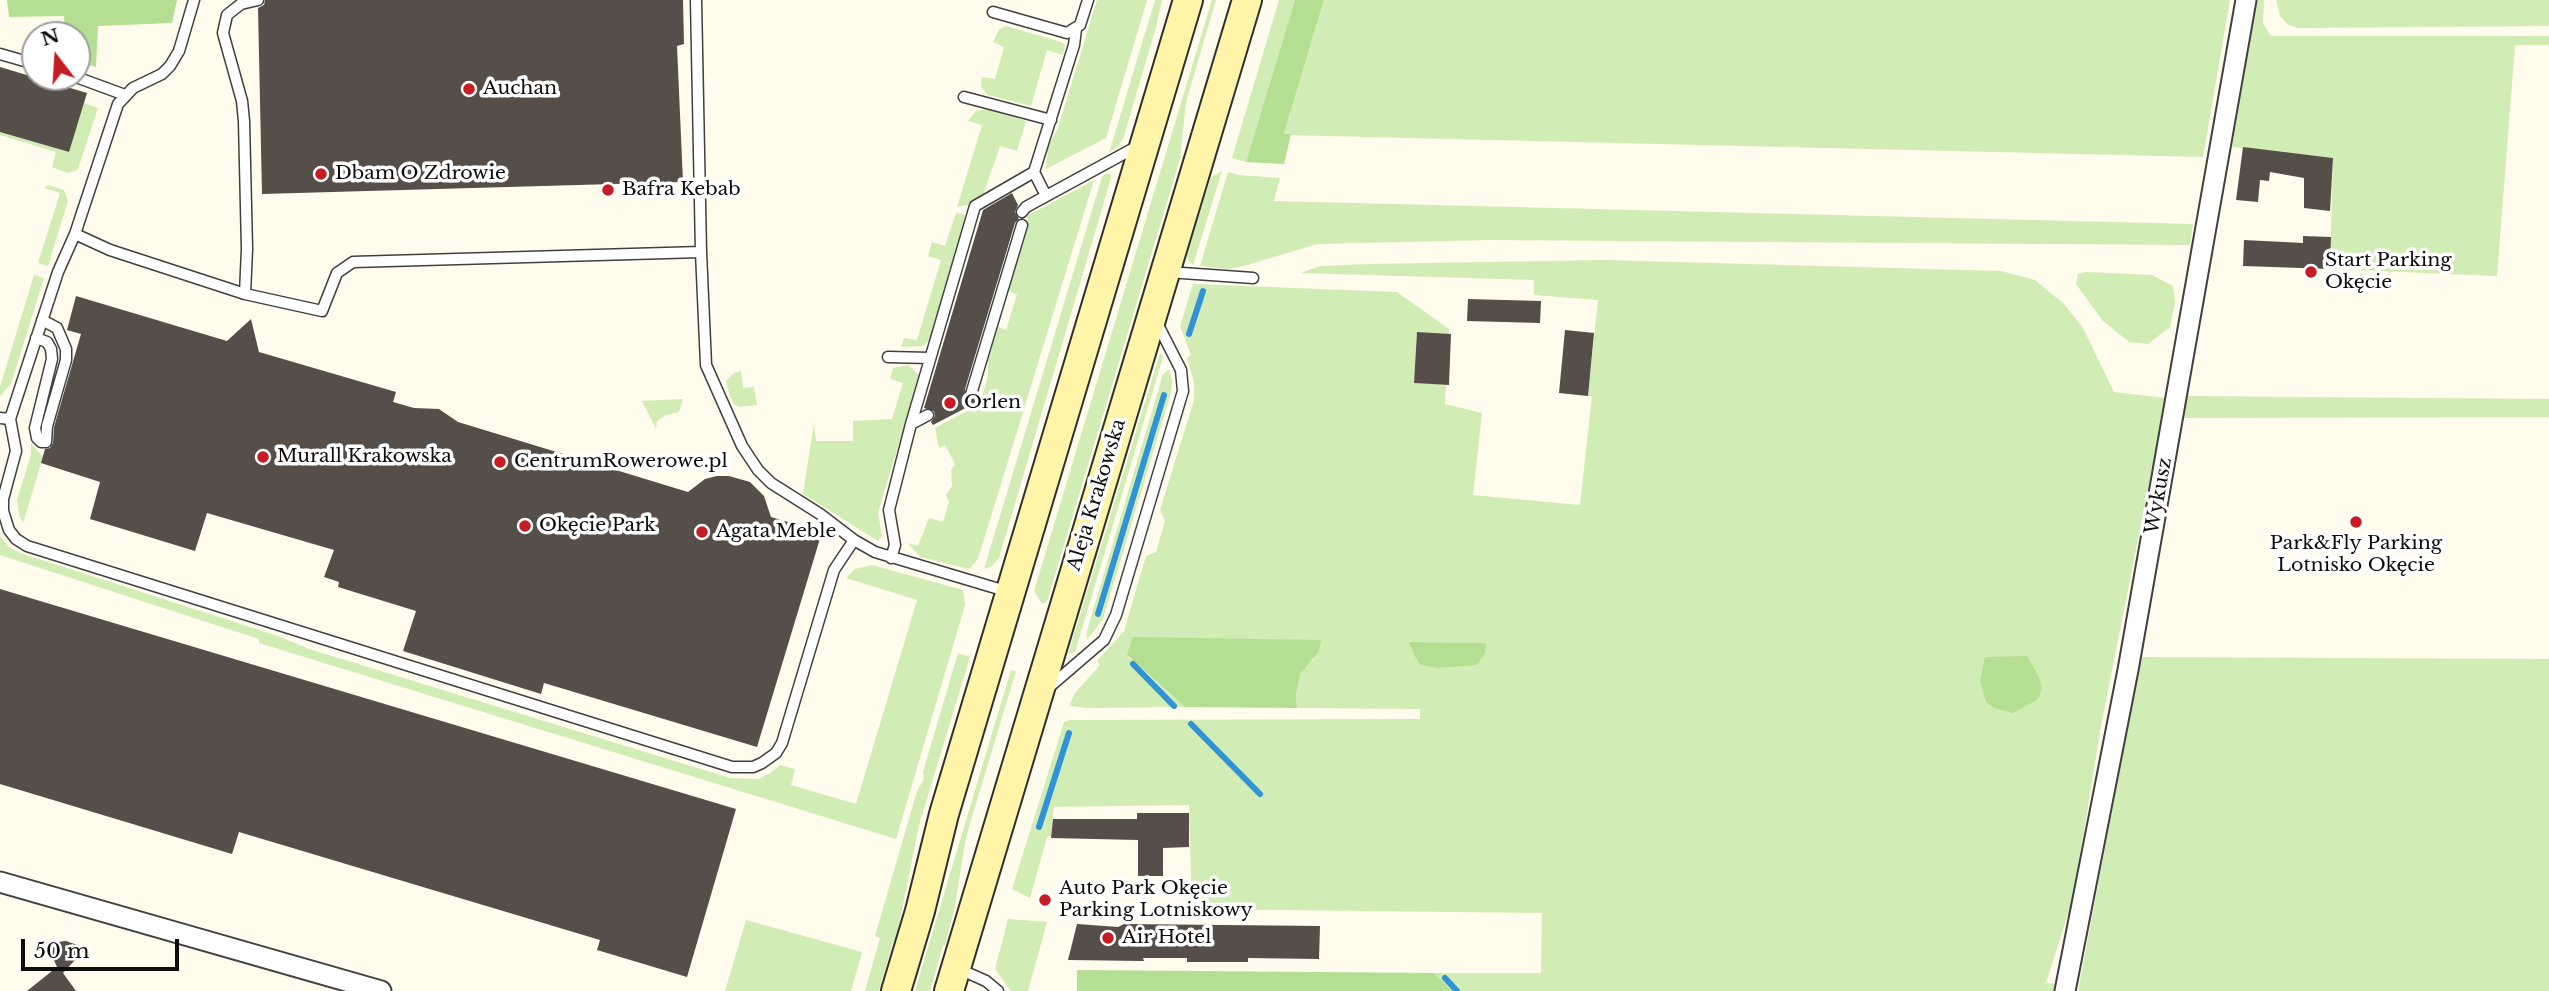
<!DOCTYPE html>
<meta charset="utf-8">
<style>
body{margin:0}
#map{position:relative;width:2549px;height:991px;overflow:hidden;background:#fffbed;font-family:"Libre Baskerville",serif}
canvas{display:block}
.north{position:absolute;left:21px;top:21px;width:70px;height:70px;box-sizing:border-box;background:#fff;border:2px solid #9e9e9e;border-radius:50%;rotate:343deg;font-size:19px;font-weight:700;line-height:28px;text-align:center;color:#0d0d0d}
.north::after{content:'';display:block;margin:auto;width:24px;height:32px;background:#c61c23;clip-path:polygon(50% 0,100% 100%,50% 72%,0 100%)}
.scale{position:absolute;left:21px;top:939px;width:158px;height:32px;box-sizing:border-box;border:4px solid #0d0d0d;border-top:0;padding-left:9px;font-size:21px;line-height:24px;white-space:nowrap;color:#0d0d0d;-webkit-text-stroke:5px #fff;paint-order:stroke}
</style>
<div id="map">
<canvas width="2549" height="991"></canvas>
<div class="north">N</div>
<div class="scale">50 m</div>
</div>
<script>
const context = document.querySelector('canvas').getContext('2d');
context.lineJoin = 'round';
function fillPath(path, color) { context.fillStyle = color; context.fill(path, 'evenodd'); }
const toPath = rows => new Path2D(rows.map(r => 'M' + r).join(''));
function trace(path, color, width, dash) { context.strokeStyle = color; context.lineWidth = width; context.lineCap = dash ? 'butt' : 'round'; context.setLineDash(dash || []); context.stroke(path); }
function label(font, color, halo, rows, align = 'center') {
  context.font = font + ' "Libre Baskerville",serif'; context.lineWidth = 7; context.setLineDash([]); context.textBaseline = 'middle'; context.strokeStyle = halo; context.fillStyle = color; for (const [text, x, y, turn = 0] of rows) {
    context.save(); context.translate(x, y); context.rotate((+turn || 0) * Math.PI / 180); context.textAlign = isNaN(turn) ? turn : align; if (halo) context.strokeText(text, 0, 0); context.fillText(text, 0, 0); context.restore();
  }
}
fillPath(toPath([
 [1097,0,1147,0,1106,138,1046,169,1048,147,1058,128],
 [1155,0,1162,0,1156,27,1123,139,1118,146,1109,153],
 [1212,0,1216,0,1186,102,1180,159,1048,598,1046,603,1042,604,1034,591],
 [1279,0,1295,0,1246,162,1232,158],
 [1324,0,2230,0,2203,157,1284,135],
 [2257,0,2264,0,2263,23,2271,36,2549,36,2549,45,2515,45,2497,276,2330,269,2333,158,2232,147],
 [2276,0,2549,0,2549,26,2297,28,2287,24,2280,16],
 [1006,26,1061,42,1065,45,1063,55,1047,50,1031,106,988,95,981,87,982,77,995,79,1004,47,993,42,999,29],
 [84,103,98,108,78,169,75,171,67,173,52,167,56,152,0,135,0,132,68,152],
 [987,109,1026,121,1017,151,1000,146,983,195,967,205,957,207,982,125,968,121,976,111],
 [1222,171,1193,265,1188,260,1187,254,1211,177],
 [1228,172,1238,175,1280,178,1274,201,2193,224,2190,245,1489,240,1317,244,1244,266,1229,269,1200,266],
 [1105,174,1111,174,1111,178,999,558,992,566,984,569,1102,177],
 [1094,180,978,559,969,569,920,557,908,543,918,546,929,518,943,522,949,502,946,495,952,486,951,470,955,464,945,445,939,448,935,428,980,404,988,376,988,360,998,327,1006,330,1017,294,1009,291,1028,225,1027,216],
 [48,185,64,190,68,201,48,266,38,263,60,193,44,188],
 [956,213,968,216,930,339,923,346,901,347,904,338,917,340,941,260,928,256,932,242,945,246],
 [1604,260,2001,271,2035,280,2064,304,2083,328,2114,392,2166,398,2101,726,2073,898,2046,983,2058,984,2056,991,1452,991,1434,973,1541,973,1542,913,1192,909,1189,805,1054,807,1051,836,1047,837,1030,898,1012,889,1064,722,1070,720,1420,719,1420,709,1297,708,1296,695,1300,674,1306,664,1314,659,1127,656,1185,707,1088,708,1069,706,1075,693,1100,665,1097,661,1124,631,1146,556,1156,552,1165,521,1160,510,1194,400,1194,382,1187,358,1191,355,1180,326,1193,284,1397,292,1449,329,1449,334,1417,332,1414,383,1446,385,1445,404,1482,413,1473,495,1580,505,1592,396,1588,396,1598,300,1534,295,1534,280,1301,273,1320,266,1370,264],
 [1410,642,1485,643,1415,657],
 [2086,272,2152,275,2173,286,2175,303,2170,327,2148,344,2129,342,2102,320,2076,284,2078,274],
 [34,275,44,278,11,384,0,396,0,387],
 [1160,353,1163,357,1075,652,1068,654],
 [908,365,920,376,878,512,882,536,878,541,803,494,814,423,816,441,853,441,853,421,892,419,903,383,890,379,893,368],
 [1169,369,1172,380,1171,393,1103,619,1087,640,1087,631,1163,374],
 [741,371,743,388,754,387,757,405,739,407,734,404,730,397,726,381,734,373],
 [2187,396,2549,399,2549,417,2182,418],
 [683,399,679,412,666,415,657,421,656,429,642,401],
 [31,443,43,457,23,523,19,515,17,500,31,455],
 [0,536,9,547,20,553,278,636,309,649,730,778,758,779,769,774,780,765,795,769,791,785,856,804,917,600,846,578,855,569,872,565,963,590,965,605,896,839,259,643,259,639,0,555],
 [958,653,970,657,919,825,896,940,893,942,879,991,865,991,880,938,875,936,917,791,924,779,923,772],
 [2141,657,2549,659,2549,991,2078,991],
 [1011,670,1016,671,966,837,954,911,945,945,943,945,930,991,915,991],
 [1008,919,1047,922,1028,991,1011,991,995,969],
 [746,920,862,952,851,991,725,991]
]), '#d1ecb4');
fillPath(toPath([
 [7,0,177,0,172,23,98,26,96,67,77,62,77,35,65,35,64,16,9,17],
 [1295,0,1324,0,1284,134,1291,134,1284,164,1246,162],
 [1133,637,1321,640,1319,651,1300,674,1296,695,1297,708,1185,707,1127,655],
 [1409,642,1486,643,1485,653,1477,665,1437,668,1421,665,1415,657],
 [2027,656,2039,677,2042,690,2037,700,2013,713,1994,708,1986,702,1980,681,1985,657],
 [1077,970,1434,973,1452,991,1077,991]
]), '#b4de92');
trace(toPath([
 [1189,334,1203,291],
 [1098,614,1164,395],
 [1133,664,1174,706],
 [1191,724,1260,794],
 [1039,827,1069,733],
 [1445,978,1457,991]
]), '#2f93d6', 6);
fillPath(toPath([
 [265,0,683,0,684,44,677,46,683,182,262,194,258,8,264,5],
 [0,67,87,93,69,152,0,132],
 [2243,147,2333,158,2330,211,2304,208,2304,178,2270,172,2269,181,2260,180,2258,202,2236,200],
 [1012,193,1018,205,1015,212,1019,219,1015,223,965,389,967,397,975,398,977,402,933,425,931,422,935,416,934,411,924,408,983,210],
 [2303,236,2331,237,2330,269,2243,266,2244,240,2303,243],
 [76,296,227,341,251,319,259,352,396,392,393,402,414,408,439,409,458,422,688,492,705,479,717,476,729,476,750,482,764,496,771,517,822,532,757,747,544,683,541,694,403,651,416,611,338,587,339,582,324,577,334,550,207,513,195,551,90,519,100,482,41,463,45,449,50,448,53,443,54,427,81,334,67,330],
 [1468,299,1541,301,1540,323,1467,321],
 [1565,330,1594,333,1588,396,1559,393],
 [1417,332,1451,334,1449,385,1414,383],
 [0,589,736,809,687,977,597,950,600,940,239,832,232,854,0,784],
 [1137,813,1189,813,1189,847,1163,848,1163,876,1138,876,1138,840,1051,838,1053,819,1137,819],
 [1077,924,1118,927,1124,924,1320,926,1319,959,1248,958,1248,962,1187,962,1187,958,1143,958,1144,961,1068,960],
 [66,941,86,948,63,973,76,991,27,991,57,967,52,956,53,948,58,942]
]), '#564e48');
const lane = toPath([
 [194,0,179,51,170,66,162,74,133,88,118,104,75,234,110,250,245,294,322,311,337,273,353,262,701,252],
 [696,0,701,252,706,365,742,446,758,470,771,483,820,514,854,540,875,552,1009,592],
 [993,12,1067,33,1080,25,1088,0],
 [0,54,35,64],
 [76,77,125,95],
 [964,97,1051,120],
 [1034,172,1074,45,1076,29],
 [1022,212,1026,207,1138,146],
 [1168,272,1253,278],
 [245,294,247,249,244,121,242,101,223,33,227,15,241,4,258,0],
 [36,338,47,342,51,349,52,359,35,428,37,438,41,442,46,442,47,426,66,360,66,349,57,328,42,320],
 [888,357,930,358],
 [972,391,1022,225],
 [0,418,10,419,16,451,3,499,3,511,9,530,16,539,27,546,732,767,753,767,762,763,776,753,782,743,834,570,854,540],
 [10,419,58,272,75,234],
 [911,424,928,415],
 [891,558,895,545,889,510,911,424,975,206,1034,172,1046,196],
 [1047,689,1104,640,1116,615,1183,391,1181,370,1156,321],
 [959,969,986,981,998,991]
]);
const street = toPath([
 [0,882,381,991],
 [2065,991,2128,670,2246,0]
]);
const secondary = toPath([
 [896,991,920,911,944,814,1188,0],
 [949,991,1247,0]
]);
trace(lane, '#404040', 13);
trace(street, '#404040', 23);
trace(secondary, '#2f2f2f', 32);
trace(lane, '#fff', 10);
trace(street, '#fff', 19);
trace(secondary, '#fff5a8', 28);
for (const [x, y, r, color] of [
 [469,89,7,"#c61c23"],
 [321,174,7,"#c61c23"],
 [608,190,7,"#c61c23"],
 [2311,272,7,"#c61c23"],
 [950,403,7,"#c61c23"],
 [263,457,7,"#c61c23"],
 [500,462,7,"#c61c23"],
 [2356,522,7,"#c61c23"],
 [525,526,7,"#c61c23"],
 [702,532,7,"#c61c23"],
 [1045,900,7,"#c61c23"],
 [1108,938,7,"#c61c23"]
]) { const dot = new Path2D(); dot.arc(x, y, r, 0, 2 * Math.PI); context.fillStyle = color; context.fill(dot); trace(dot, '#fff', 2.5); }
label('19px', '#0d0d0d', '#fff', [
 ["Auchan",483,89],
 ["Dbam O Zdrowie",335,174],
 ["Bafra Kebab",622,190],
 ["Start Parking",2325,261],
 ["Okęcie",2325,283],
 ["Orlen",964,403],
 ["Murall Krakowska",277,457],
 ["CentrumRowerowe.pl",514,462],
 ["Okęcie Park",539,526],
 ["Agata Meble",716,532],
 ["Park&Fly Parking",2356,544,"center"],
 ["Lotnisko Okęcie",2356,566,"center"],
 ["Auto Park Okęcie",1059,889],
 ["Parking Lotniskowy",1059,911],
 ["Air Hotel",1122,938]
], 'left');
label('19px', '#0d0d0d', '#fff', [
 ["Aleja Krakowska",1097,495,-73],
 ["Wykusz",2159,496,-80]
]);
</script>
